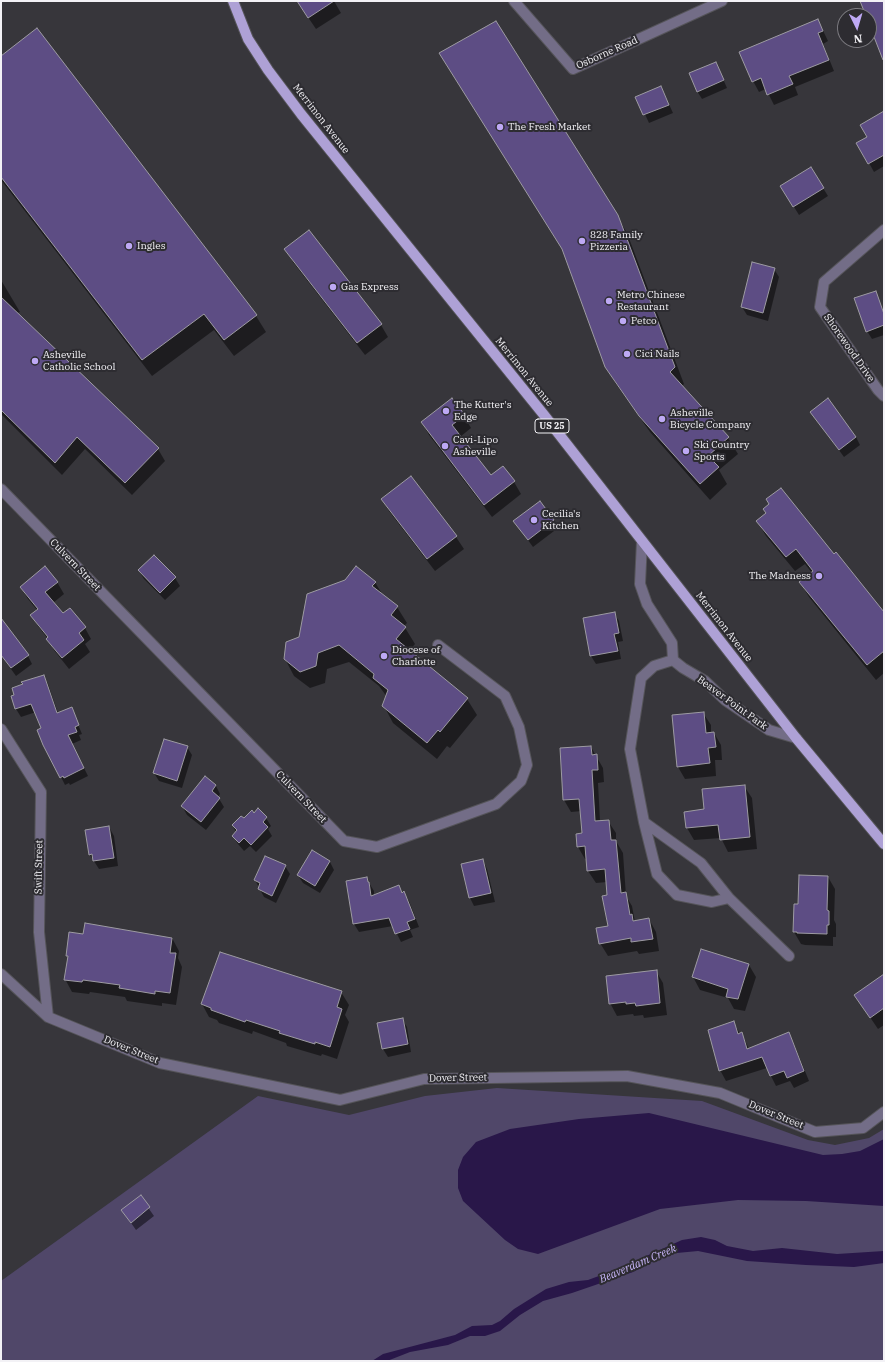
<!DOCTYPE html>
<style>
body{margin:0}
#map{position:relative;width:885px;height:1362px;overflow:hidden;background:#37363b;font-family:"IBM Plex Serif",serif}
canvas{display:block}
.frame{position:absolute;inset:0;border:2px solid #f3f2f6;pointer-events:none}
.north{position:absolute;left:837px;top:8px;width:40px;height:40px;box-sizing:border-box;background:#2d2c31;border:1px solid #7c7b80;border-radius:50%;rotate:175deg;font-size:11px;font-weight:700;line-height:16px;text-align:center;color:#f3f2f6}
.north::after{content:'';display:block;margin:auto;width:14px;height:18px;background:#bea9f5;clip-path:polygon(50% 0,100% 100%,50% 72%,0 100%)}
</style>
<div id="map">
<canvas width="885" height="1362"></canvas>
<div class="frame"></div>
<div class="north">N</div>
</div>
<script>
const context = document.querySelector('canvas').getContext('2d');
context.lineJoin = 'round';
function fillPath(path, color) { context.fillStyle = color; context.fill(path, 'evenodd'); }
const toPath = rows => new Path2D(rows.map(r => 'M' + r).join(''));
function trace(path, color, width, dash) { context.strokeStyle = color; context.lineWidth = width; context.lineCap = dash ? 'butt' : 'round'; context.setLineDash(dash || []); context.stroke(path); }
function label(font, color, halo, rows, align = 'center') {
  context.font = font + ' "IBM Plex Serif",serif'; context.lineWidth = 4; context.setLineDash([]); context.textBaseline = 'middle'; context.strokeStyle = halo; context.fillStyle = color; for (const [text, x, y, turn = 0] of rows) {
    context.save(); context.translate(x, y); context.rotate((+turn || 0) * Math.PI / 180); context.textAlign = isNaN(turn) ? turn : align; if (halo) context.strokeText(text, 0, 0); context.fillText(text, 0, 0); context.restore();
  }
}
fillPath(toPath([
 [497,1088,702,1101,808,1140,835,1145,869,1138,884,1129,884,1361,1,1361,1,1281,258,1096,349,1115,425,1096]
]), '#504769');
fillPath(toPath([
 [649,1113,823,1155,842,1154,860,1151,884,1139,884,1206,806,1201,738,1200,660,1209,538,1254,518,1249,505,1240,463,1201,458,1188,458,1170,463,1157,476,1142,510,1129,579,1119],
 [701,1237,715,1240,727,1246,753,1251,782,1248,837,1254,884,1251,884,1263,854,1267,806,1265,747,1261,698,1251,666,1254,633,1272,572,1293,543,1301,520,1315,500,1331,485,1336,470,1336,448,1345,410,1352,387,1361,372,1361,383,1354,455,1335,472,1326,492,1325,500,1321,514,1309,546,1289,569,1282,588,1280,615,1270,682,1240]
]), '#291749');
fillPath(toPath([
 [297,1,334,1,341,13,316,29],
 [818,20,828,41,823,44,834,71,795,87,798,95,774,105,766,89,759,92,753,81],
 [1,57,256,316,266,332,234,356,214,330,152,376,1,180],
 [716,63,727,88,702,99,697,91],
 [661,87,673,113,649,123,637,97],
 [884,122,884,166,874,172,858,143,868,137],
 [823,188,828,196,799,215,786,194],
 [617,216,627,233,684,384,682,386,728,438,738,454,719,470,727,484,710,500,650,432,616,384,606,367],
 [286,249,381,325,388,337,365,355,293,262],
 [774,269,779,277,768,321,747,315,742,307],
 [1,280,20,312,17,313,158,449,165,461,132,495,85,449,62,475,1,414],
 [875,292,884,312,884,335,872,339,867,331],
 [811,412,856,437,860,445,844,457],
 [464,416,471,428,460,437,490,477,503,467,514,482,521,494,492,517,429,435,422,422],
 [411,477,456,537,464,549,435,571,389,511,382,499],
 [554,520,558,528,533,547,514,521],
 [757,521,834,555,884,613,884,673,876,680,809,597,800,582,812,573,805,564,795,571,766,536],
 [139,571,175,578,180,586,165,600,144,579],
 [57,582,64,594,53,603,63,615,85,628,91,639,85,644,90,652,69,669,54,650,48,639,38,626,32,615,37,610,28,599,21,588],
 [375,582,382,594,397,607,407,623,404,626,415,644,409,651,467,699,477,715,450,748,447,746,437,759,393,723,384,706,387,697,379,686,349,662,327,669,325,683,310,688,294,676,285,659,300,637],
 [614,613,619,621,623,641,618,642,621,659,596,664,591,656,584,618],
 [1,631,28,656,32,664,16,676,1,655],
 [44,676,48,684,58,713,71,708,82,734,79,735,81,740,72,744,88,776,70,785,69,783,65,785,61,777,36,712,21,717,16,709,12,696],
 [703,713,711,725,711,733,714,733,721,745,722,760,715,760,716,776,685,779,678,767],
 [187,747,192,755,182,788,159,781,154,773],
 [591,747,603,768,604,782,598,783,600,821,608,821,616,833,616,841,623,853,626,896,632,906,635,922,649,919,656,932,659,951,639,954,637,951,608,956,600,943,609,927,607,882,596,883,588,871,587,859,585,859,578,847,584,834,582,811,571,812,564,800],
 [206,778,216,786,220,794,218,797,224,807,206,830,187,815,182,806],
 [744,786,752,798,757,849,728,852,721,838,694,840,687,828,706,810],
 [258,809,266,818,271,826,268,829,272,836,256,852,250,846,244,851,238,844,233,836,236,832,233,826,254,814],
 [109,827,114,836,118,866,99,869,90,855],
 [483,860,487,869,495,902,474,906,470,898],
 [330,862,334,870,320,893,303,883,298,875],
 [285,866,290,874,276,903,264,897,255,880],
 [828,877,835,889,834,920,836,924,836,937,833,937,833,946,805,945,801,944,794,932,799,905],
 [366,878,374,891,374,896,398,886,402,893,404,893,409,901,419,927,410,930,413,937,401,942,393,926,359,932,354,924],
 [84,935,172,938,179,951,178,958,182,967,176,1005,162,1003,162,1006,127,1001,125,997,90,992,89,994,72,992,65,979,68,959,67,956],
 [749,965,756,977,745,1011,734,1009,728,998,700,990,693,977],
 [656,971,663,983,667,1015,644,1018,643,1015,634,1016,633,1014,617,1016,610,1003],
 [884,975,884,1025,878,1029,855,995],
 [341,992,349,1005,345,1015,349,1022,337,1059,322,1054,321,1056,287,1046,286,1043,253,1031,252,1034,219,1023,217,1020,209,1017,202,1004],
 [402,1019,407,1027,411,1052,388,1057,383,1049],
 [734,1023,740,1034,742,1034,749,1049,788,1034,794,1044,809,1081,794,1088,790,1081,776,1086,767,1068,726,1081,720,1070],
 [140,1196,154,1216,136,1230,122,1210]
]), '#0007');
const building = toPath([
 [297,1,334,1,308,18,297,1],
 [860,1,884,1,884,60,883,60,869,24,869,16,866,16,860,1],
 [818,19,823,31,818,33,829,60,789,76,793,84,767,95,761,78,752,82,739,52,818,19],
 [496,21,618,215,675,367,670,372,729,437,708,456,719,467,700,484,639,416,605,367,562,249,439,53,496,21],
 [37,28,257,315,224,340,204,314,142,360,1,177,1,56,37,28],
 [716,62,724,80,697,92,689,73,716,62],
 [661,86,669,105,643,115,635,97,661,86],
 [884,111,884,155,868,164,856,143,867,137,860,125,884,111],
 [811,167,824,188,793,207,780,186,811,167],
 [309,230,382,324,357,343,284,249,309,230],
 [752,262,775,268,763,313,741,307,752,262],
 [876,291,884,314,884,325,866,332,854,298,876,291],
 [1,297,159,448,125,483,77,437,55,463,1,410,1,297],
 [452,398,465,415,452,425,491,475,503,466,515,481,484,505,421,422,452,398],
 [828,398,856,437,839,450,810,412,828,398],
 [411,476,457,536,427,559,381,499,411,476],
 [781,488,834,554,836,552,884,612,884,651,867,665,799,582,813,571,796,549,786,557,756,521,766,513,763,509,769,504,766,499,781,488],
 [540,501,554,520,528,540,513,521,540,501],
 [154,555,176,577,160,593,138,570,154,555],
 [45,566,58,582,45,592,63,613,70,608,86,627,79,633,84,640,62,658,46,639,48,637,30,615,38,609,20,587,45,566],
 [356,566,376,582,372,586,398,606,391,615,406,627,396,639,468,698,440,732,438,730,427,743,382,706,388,690,373,678,374,674,339,645,318,653,316,666,300,672,284,659,286,642,299,637,307,594,345,580,356,566],
 [615,612,619,633,614,634,618,651,590,656,583,618,615,612],
 [1,618,29,655,11,668,1,655,1,618],
 [44,675,57,713,72,707,79,725,75,727,77,732,68,735,84,768,64,778,63,776,60,778,43,745,37,730,41,728,31,704,15,709,11,696,14,695,12,688,23,684,21,682,44,675],
 [704,712,706,733,714,732,716,747,708,748,710,763,677,767,672,715,704,712],
 [164,739,188,746,177,781,153,773,164,739],
 [591,746,592,755,597,754,598,770,592,770,595,821,609,820,611,840,616,840,621,893,626,892,630,915,632,914,633,921,649,918,653,939,631,942,631,938,599,944,596,928,608,926,602,896,607,895,605,869,587,871,585,846,577,847,576,834,582,833,579,799,563,800,560,748,591,746],
 [205,776,216,785,212,791,220,798,201,822,181,806,205,776],
 [745,785,750,837,720,840,718,825,686,828,684,812,704,809,702,789,745,785],
 [258,808,267,817,263,822,268,827,251,845,244,838,239,843,232,836,237,830,232,825,241,816,244,818,252,810,254,813,258,808],
 [109,826,114,858,93,861,92,854,89,855,85,830,109,826],
 [312,850,330,861,315,886,297,875,312,850],
 [265,856,286,865,272,896,258,889,260,883,254,880,265,856],
 [483,859,491,893,469,898,461,864,483,859],
 [799,875,828,876,827,910,829,911,829,925,827,925,827,934,797,933,797,932,793,932,794,904,798,904,799,875],
 [367,877,368,882,369,882,371,896,399,885,402,893,404,891,415,919,407,922,410,929,395,934,389,918,353,924,346,881,367,877],
 [85,923,172,938,170,953,176,953,170,993,155,991,155,994,119,988,120,985,83,980,82,982,64,980,68,956,66,956,69,932,83,934,85,923],
 [701,949,749,964,738,999,726,997,728,989,692,977,701,949],
 [220,952,342,991,337,1007,342,1009,330,1047,315,1042,315,1044,279,1033,280,1031,246,1020,245,1022,211,1010,211,1008,201,1004,220,952],
 [657,970,660,1003,636,1006,635,1003,626,1004,626,1002,609,1004,606,976,657,970],
 [884,974,884,1008,870,1018,854,995,884,974],
 [403,1018,408,1044,382,1049,377,1023,403,1018],
 [734,1021,738,1034,742,1032,747,1049,789,1032,804,1071,787,1078,784,1071,770,1076,762,1057,719,1071,708,1030,734,1021],
 [141,1195,150,1207,131,1223,121,1210,141,1195]
]);
fillPath(building, '#5d4d84');
trace(building, '#9d9ba2', 1);
const street = toPath([
 [514,1,573,69,722,1],
 [884,230,824,282,820,307,878,390,884,396],
 [1,489,344,841,377,847,496,804,521,781,527,765,519,727,505,696,438,645],
 [642,541,640,584,647,604,672,643,673,660],
 [1,729,41,792,39,932,48,1017],
 [644,822,701,863,729,898],
 [789,956,729,898,712,902,677,895,657,874,644,822,630,749,641,678,654,666,673,660,683,668,705,681,725,700,769,730,796,738],
 [1,974,48,1017,160,1063,340,1100,424,1079,627,1076,720,1093,815,1132,863,1128,884,1112]
]);
const primary = toPath([
 [233,1,248,39,268,70,301,114,544,415,796,738,884,844]
]);
trace(street, '#555459', 12);
trace(primary, '#555459', 12);
trace(street, '#736d87', 10);
trace(primary, '#aea1d6', 10);
for (const [x, y, r, color] of [
 [500,127,4,"#bea9f5"],
 [582,241,4,"#bea9f5"],
 [129,246,4,"#bea9f5"],
 [333,287,4,"#bea9f5"],
 [609,301,4,"#bea9f5"],
 [623,321,4,"#bea9f5"],
 [627,354,4,"#bea9f5"],
 [35,361,4,"#bea9f5"],
 [446,411,4,"#bea9f5"],
 [662,419,4,"#bea9f5"],
 [445,446,4,"#bea9f5"],
 [686,451,4,"#bea9f5"],
 [534,520,4,"#bea9f5"],
 [819,576,4,"#bea9f5"],
 [384,656,4,"#bea9f5"]
]) { const dot = new Path2D(); dot.arc(x, y, r, 0, 2 * Math.PI); context.fillStyle = color; context.fill(dot); trace(dot, '#2d2c31', 1.5); }
for (const [x, y, w] of [
 [552,426,34]
]) { const box = new Path2D(); box.roundRect(x - w / 2, y - 7, w, 14, 3); context.fillStyle = '#2d2c31'; context.fill(box); trace(box, '#f3f2f6', 1); }
label('bold 9px', '#f3f2f6', null, [
 ["US 25",552,426]
]);
label('10px', '#f3f2f6', '#2d2c31', [
 ["Osborne Road",607,53,-24],
 ["Merrimon Avenue",321,119,52],
 ["Shorewood Drive",849,348,55],
 ["Merrimon Avenue",524,372,51],
 ["Culvern Street",75,565,46],
 ["Merrimon Avenue",724,627,52],
 ["Beaver Point Park",732,703,36],
 ["Culvern Street",301,797,46],
 ["Swift Street",39,867,-89],
 ["Dover Street",131,1050,22],
 ["Dover Street",458,1078,-1],
 ["Dover Street",776,1115,22]
]);
label('10px', '#f3f2f6', '#2d2c31', [
 ["The Fresh Market",508,127],
 ["828 Family",590,235],
 ["Pizzeria",590,247],
 ["Ingles",137,246],
 ["Gas Express",341,287],
 ["Metro Chinese",617,295],
 ["Restaurant",617,307],
 ["Petco",631,321],
 ["Cici Nails",635,354],
 ["Asheville",43,355],
 ["Catholic School",43,367],
 ["The Kutter's",454,405],
 ["Edge",454,417],
 ["Asheville",670,413],
 ["Bicycle Company",670,425],
 ["Cavi-Lipo",453,440],
 ["Asheville",453,452],
 ["Ski Country",694,445],
 ["Sports",694,457],
 ["Cecilia's",542,514],
 ["Kitchen",542,526],
 ["The Madness",811,576,"right"],
 ["Diocese of",392,650],
 ["Charlotte",392,662]
], 'left');
label('italic 11px', '#c7b5f8', '#2d2c31', [
 ["Beaverdam Creek",638,1264,-23]
]);
</script>
